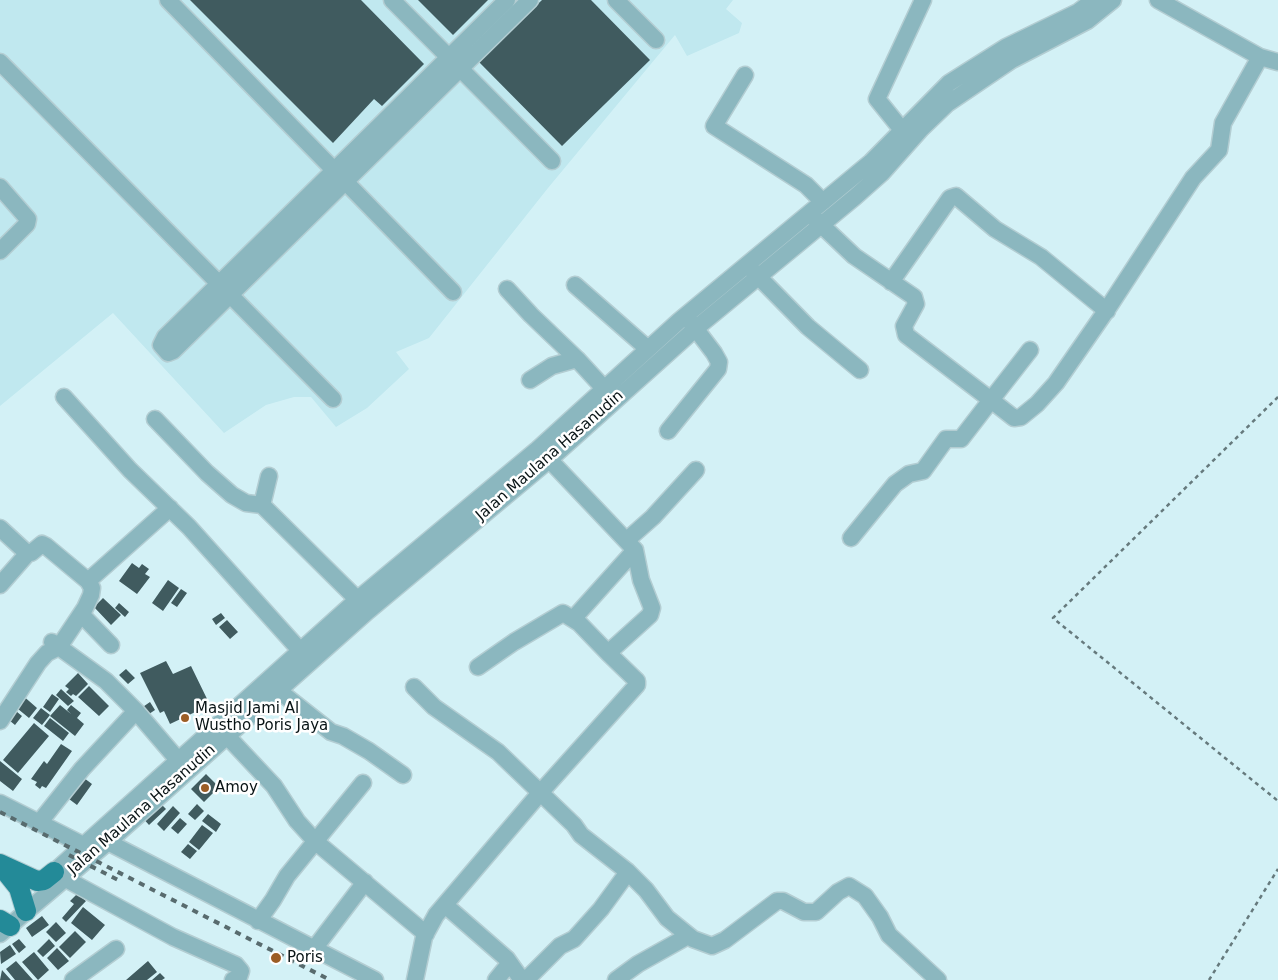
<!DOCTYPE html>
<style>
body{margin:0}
canvas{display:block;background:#d3f1f6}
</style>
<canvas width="1278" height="980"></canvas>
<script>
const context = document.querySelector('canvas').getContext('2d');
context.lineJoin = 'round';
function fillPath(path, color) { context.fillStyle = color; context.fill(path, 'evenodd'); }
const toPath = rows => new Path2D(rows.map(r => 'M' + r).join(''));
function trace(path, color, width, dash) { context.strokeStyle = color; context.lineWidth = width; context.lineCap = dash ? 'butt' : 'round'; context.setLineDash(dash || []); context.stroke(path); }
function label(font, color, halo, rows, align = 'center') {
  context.font = font + ' "DejaVu Sans",sans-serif'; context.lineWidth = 5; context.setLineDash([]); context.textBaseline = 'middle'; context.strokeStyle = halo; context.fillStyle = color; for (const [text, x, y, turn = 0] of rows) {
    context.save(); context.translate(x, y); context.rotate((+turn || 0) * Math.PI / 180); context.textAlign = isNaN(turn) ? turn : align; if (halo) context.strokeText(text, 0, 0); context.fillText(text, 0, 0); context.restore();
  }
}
fillPath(toPath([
 [0,0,733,0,726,9,742,23,739,33,687,56,675,35,548,188,429,338,396,352,409,369,367,408,336,427,311,397,294,397,266,405,224,433,113,313,0,406]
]), '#c0e8ef');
fillPath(toPath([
 [190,0,361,0,424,64,382,106,374,99,333,143],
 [418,0,488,0,453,35],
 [542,0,591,0,650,60,562,146,479,62],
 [132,563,139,568,142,564,149,569,145,574,150,577,137,594,119,581],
 [168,580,179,588,163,611,152,603],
 [181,589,187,593,177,607,171,603],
 [103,598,121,615,111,625,94,607],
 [119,603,129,612,125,617,115,608],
 [221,613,225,618,216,625,212,619],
 [227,620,238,632,230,639,219,627],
 [166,661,173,674,191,666,210,705,170,724,164,711,160,713,140,673],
 [126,669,135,678,128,684,119,675],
 [78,673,88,684,76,696,73,694,71,696,66,692,69,689,65,686],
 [89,686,109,706,99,716,78,697],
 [61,689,74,701,68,706,56,695],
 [21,694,37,708,29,718,12,704],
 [52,694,59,699,50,712,43,707],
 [150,702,155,710,149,714,137,711],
 [60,705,71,714,67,710,71,705,81,713,77,718,84,724,75,736,50,716],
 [11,707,22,716,15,725,4,716],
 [41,708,50,715,42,725,33,718],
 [50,718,69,733,63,741,44,726],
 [34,723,49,736,18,773,3,760],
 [61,744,72,751,46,788,42,786,40,789,35,785,37,782,31,779,44,761,47,764],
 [0,761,22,779,13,791,0,781],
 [206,774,219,787,204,802,191,789],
 [80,775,92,784,77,805,69,799,81,783],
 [158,801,166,809,149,825,141,816],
 [197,804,204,811,195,820,188,814],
 [173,806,180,813,164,831,157,824],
 [208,814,221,824,216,832,202,821],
 [180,818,187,824,178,834,171,828],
 [202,825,213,833,199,850,189,842],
 [188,844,197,851,190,859,181,852],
 [77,894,86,901,66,922,62,918,74,904,70,901],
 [83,907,105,925,92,940,71,923],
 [42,916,49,925,32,937,26,928],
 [56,922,66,933,56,942,46,932],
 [75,931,86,942,70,958,59,947],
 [19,939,26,947,19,953,12,944],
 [49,939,55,946,43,957,37,951],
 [10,945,16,954,1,964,0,952],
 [57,948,69,961,58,970,47,958],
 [34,952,49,970,38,980,22,962],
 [16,961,33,980,15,980,6,969],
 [148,961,157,972,147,980,126,980],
 [2,970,11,980,0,980],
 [160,973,165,978,162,980,152,980]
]), '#405b5f');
const minor = toPath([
 [168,0,453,292],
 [392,0,552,161],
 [507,0,165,337,161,345,168,353,173,351,530,0],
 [616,0,656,40],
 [1158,0,1260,57,1278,62],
 [0,62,333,399],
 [745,75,714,126,806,185,823,202],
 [902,130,877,99,923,0],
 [0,187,28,219,27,224,0,251],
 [814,218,854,256,914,297,916,304,904,326,906,335,991,400,961,439,946,439,923,471,909,474,895,484,851,538],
 [750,268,808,327,860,370],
 [891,282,950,198,956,196,995,229,1041,257,1107,311],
 [575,285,648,349],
 [507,289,531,315,577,359],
 [1030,350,991,400,1014,418,1021,417,1037,404,1056,383,1108,308,1193,178,1219,150,1223,123,1260,57],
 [530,380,552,366,577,359,611,396],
 [64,397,130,470,189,527,306,657],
 [155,419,207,473,232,495,246,503,262,505],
 [668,431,718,369,719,362,714,353,689,320],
 [542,452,635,550],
 [269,476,262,505,365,607],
 [0,528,27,553,31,553,42,544,46,546,88,581,92,588,91,595,85,608,59,647,47,653,38,663,0,721],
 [627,540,653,517,696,470],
 [88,581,170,508],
 [0,585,28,553],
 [81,614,111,645],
 [573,619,635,550],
 [52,642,106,681,136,711,184,767],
 [478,667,514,642,563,613,579,623,608,653],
 [414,687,434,707,498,752,574,825,581,835,627,871,646,890,667,918,693,939,712,946,725,940,777,901,783,901,804,912,816,912,838,892,849,886,865,896,880,917,889,935,938,980],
 [279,691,331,732,343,736,369,751,403,775],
 [227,736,274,786,297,821,316,842,426,934],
 [0,803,85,846],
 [39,823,82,769,136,711],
 [100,838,375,980],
 [54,872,358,599,538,449,679,321,871,162,949,83,1006,47,1078,12,1094,0],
 [64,878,173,937,236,965,241,971,239,977,233,980],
 [445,905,507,959,519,976,527,979,560,946,574,939,601,909,628,872],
 [258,921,273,900,287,876,363,783],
 [0,934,108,842,368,611,549,460,695,329,855,197,882,173,921,129,947,104,1012,60,1087,21,1113,0],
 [314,949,365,882],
 [73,980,116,949],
 [415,980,424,937,436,915,540,793,637,685,637,681,608,653,650,615,652,608,641,580,635,550],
 [496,980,509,964],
 [616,980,638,964,688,936]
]);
const major = toPath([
 [0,864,37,881,44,880,54,872],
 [3,868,19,888,26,911],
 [0,920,10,926]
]);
trace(minor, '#b3cdd2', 19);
trace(major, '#b3cdd2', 22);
trace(toPath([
 [1278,397,1053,618,1278,801],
 [1209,980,1278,869]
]), '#667a7d', 2.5, [4, 4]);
trace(minor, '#8bb7bf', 16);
trace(major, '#238a98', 20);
trace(toPath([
 [0,812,330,980],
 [69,855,122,882]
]), '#586b6e', 4, [6, 6]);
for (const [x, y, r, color] of [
 [185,718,5,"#9c5d25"],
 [205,788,5,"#9c5d25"],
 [276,958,6,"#9c5d25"]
]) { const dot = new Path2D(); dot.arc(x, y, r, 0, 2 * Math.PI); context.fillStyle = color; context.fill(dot); trace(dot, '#fff', 2); }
label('15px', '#081315', '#fff', [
 ["Jalan Maulana Hasanudin",550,456,-41],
 ["Jalan Maulana Hasanudin",142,810,-41]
]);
label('15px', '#081315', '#fff', [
 ["Masjid Jami Al",195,709],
 ["Wustho Poris Jaya",195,726],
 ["Amoy",215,788],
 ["Poris",287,958]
], 'left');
</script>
